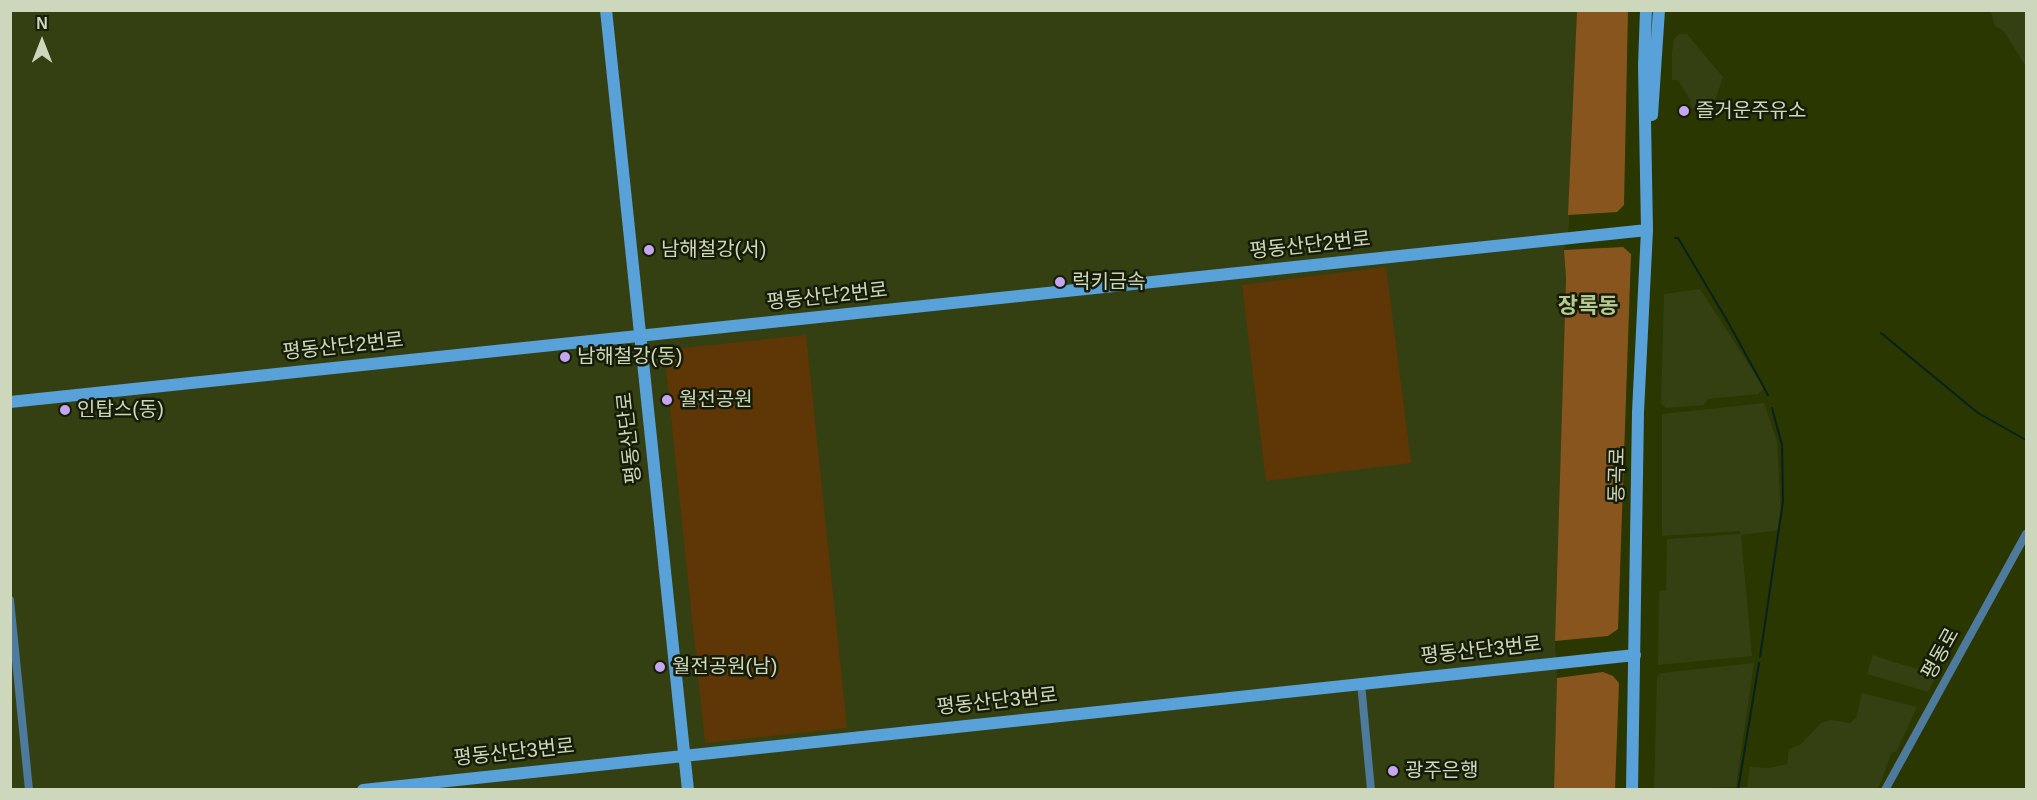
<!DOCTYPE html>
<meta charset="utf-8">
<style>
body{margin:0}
#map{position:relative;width:2037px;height:800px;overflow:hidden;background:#2a3700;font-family:Arial,sans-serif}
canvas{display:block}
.frame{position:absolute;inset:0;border:12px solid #cdd7bb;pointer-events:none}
.north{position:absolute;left:12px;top:12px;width:60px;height:60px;-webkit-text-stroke:4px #161c07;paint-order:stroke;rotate:0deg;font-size:16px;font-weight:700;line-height:24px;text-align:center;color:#cdd7bb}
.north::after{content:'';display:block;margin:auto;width:21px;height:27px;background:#cdd7bb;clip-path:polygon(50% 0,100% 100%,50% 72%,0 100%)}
</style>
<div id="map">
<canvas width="2037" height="800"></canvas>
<div class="frame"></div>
<div class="north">N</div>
</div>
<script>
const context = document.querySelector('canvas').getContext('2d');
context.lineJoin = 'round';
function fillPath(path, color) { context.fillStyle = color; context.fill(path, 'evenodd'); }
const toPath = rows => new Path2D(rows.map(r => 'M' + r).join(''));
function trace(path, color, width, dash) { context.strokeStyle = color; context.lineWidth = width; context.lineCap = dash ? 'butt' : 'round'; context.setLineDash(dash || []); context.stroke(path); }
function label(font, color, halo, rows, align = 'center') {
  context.font = font + ' Arial,"Noto Sans KR",sans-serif'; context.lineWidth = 5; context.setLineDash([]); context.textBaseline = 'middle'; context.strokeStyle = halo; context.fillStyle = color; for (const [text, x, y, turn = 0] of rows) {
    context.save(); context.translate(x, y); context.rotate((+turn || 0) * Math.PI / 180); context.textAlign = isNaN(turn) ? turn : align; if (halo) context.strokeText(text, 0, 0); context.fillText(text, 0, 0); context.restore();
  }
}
fillPath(toPath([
 [10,11,1577,11,1569,225,1564,250,1566,278,1555,641,1557,678,1554,789,11,789],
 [2026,11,2026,67,2004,31,1995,26,1991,12],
 [1679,34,1687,34,1723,77,1714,103,1702,118,1690,105,1691,101,1678,80,1672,80,1672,53,1674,39],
 [1700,289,1764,388,1758,394,1708,399,1704,405,1666,408,1661,403,1664,294],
 [1764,403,1777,441,1781,514,1779,530,1741,535,1752,656,1658,665,1659,591,1666,590,1667,539,1741,534,1740,531,1662,536,1662,414],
 [1873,655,1893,662,1937,674,1928,692,1867,674],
 [1754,663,1736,787,1654,790,1657,677,1661,673],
 [1862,693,1917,707,1896,752,1892,752,1878,789,1740,789,1740,787,1747,787,1750,767,1769,768,1787,764,1789,749,1800,745,1821,723,1831,720,1850,723,1856,718]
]), '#344011');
fillPath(toPath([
 [1386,267,1411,463,1266,481,1242,285],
 [806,335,847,728,705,743,664,350]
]), '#5f3606');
fillPath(toPath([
 [1577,11,1628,11,1624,205,1617,212,1568,215],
 [1623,247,1631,254,1618,629,1608,636,1555,641,1566,278,1564,250],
 [1603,672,1613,676,1619,683,1615,789,1554,789,1557,678]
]), '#88551e');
trace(toPath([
 [1675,238,1678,238,1728,322,1768,395],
 [1881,333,1978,413,2026,440],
 [1760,657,1783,501,1782,445,1772,408],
 [1738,790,1759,663]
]), '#07211e', 2);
trace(toPath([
 [10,600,29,790],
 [1361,683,1371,790],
 [1885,790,2026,534]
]), '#4e7a9d', 8);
trace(toPath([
 [606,10,688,790],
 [1652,115,1659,10],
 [10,402,1647,230],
 [363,790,1635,655],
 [1632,790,1638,412,1647,230,1644,66,1646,10]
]), '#59a2d9', 12);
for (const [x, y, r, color] of [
 [1684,111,6,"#c5a6f0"],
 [649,250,6,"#c5a6f0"],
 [1060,282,6,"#c5a6f0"],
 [565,357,6,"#c5a6f0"],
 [667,400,6,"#c5a6f0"],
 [65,410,6,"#c5a6f0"],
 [660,667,6,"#c5a6f0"],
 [1393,771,6,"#c5a6f0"]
]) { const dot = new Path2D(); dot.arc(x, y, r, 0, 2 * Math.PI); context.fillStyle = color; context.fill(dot); trace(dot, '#161c07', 2); }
label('20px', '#cdd7bb', '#161c07', [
 ["즐거운주유소",1696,111],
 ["남해철강(서)",661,250],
 ["럭키금속",1072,282],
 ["남해철강(동)",577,357],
 ["월전공원",679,400],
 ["인탑스(동)",77,410],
 ["월전공원(남)",672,667],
 ["광주은행",1405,771]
], 'left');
label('20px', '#cdd7bb', '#161c07', [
 ["평동산단2번로",1310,246,-6],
 ["평동산단2번로",827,297,-6],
 ["평동산단2번로",343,347,-6],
 ["평동산단로",630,438,-96],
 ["동곡로",1618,475,-89],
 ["평동산단3번로",1481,651,-6],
 ["평동로",1941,654,-61],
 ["평동산단3번로",997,702,-6],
 ["평동산단3번로",514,753,-6]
]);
label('bold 22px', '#b5c890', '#161c07', [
 ["장록동",1588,307]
]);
</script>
